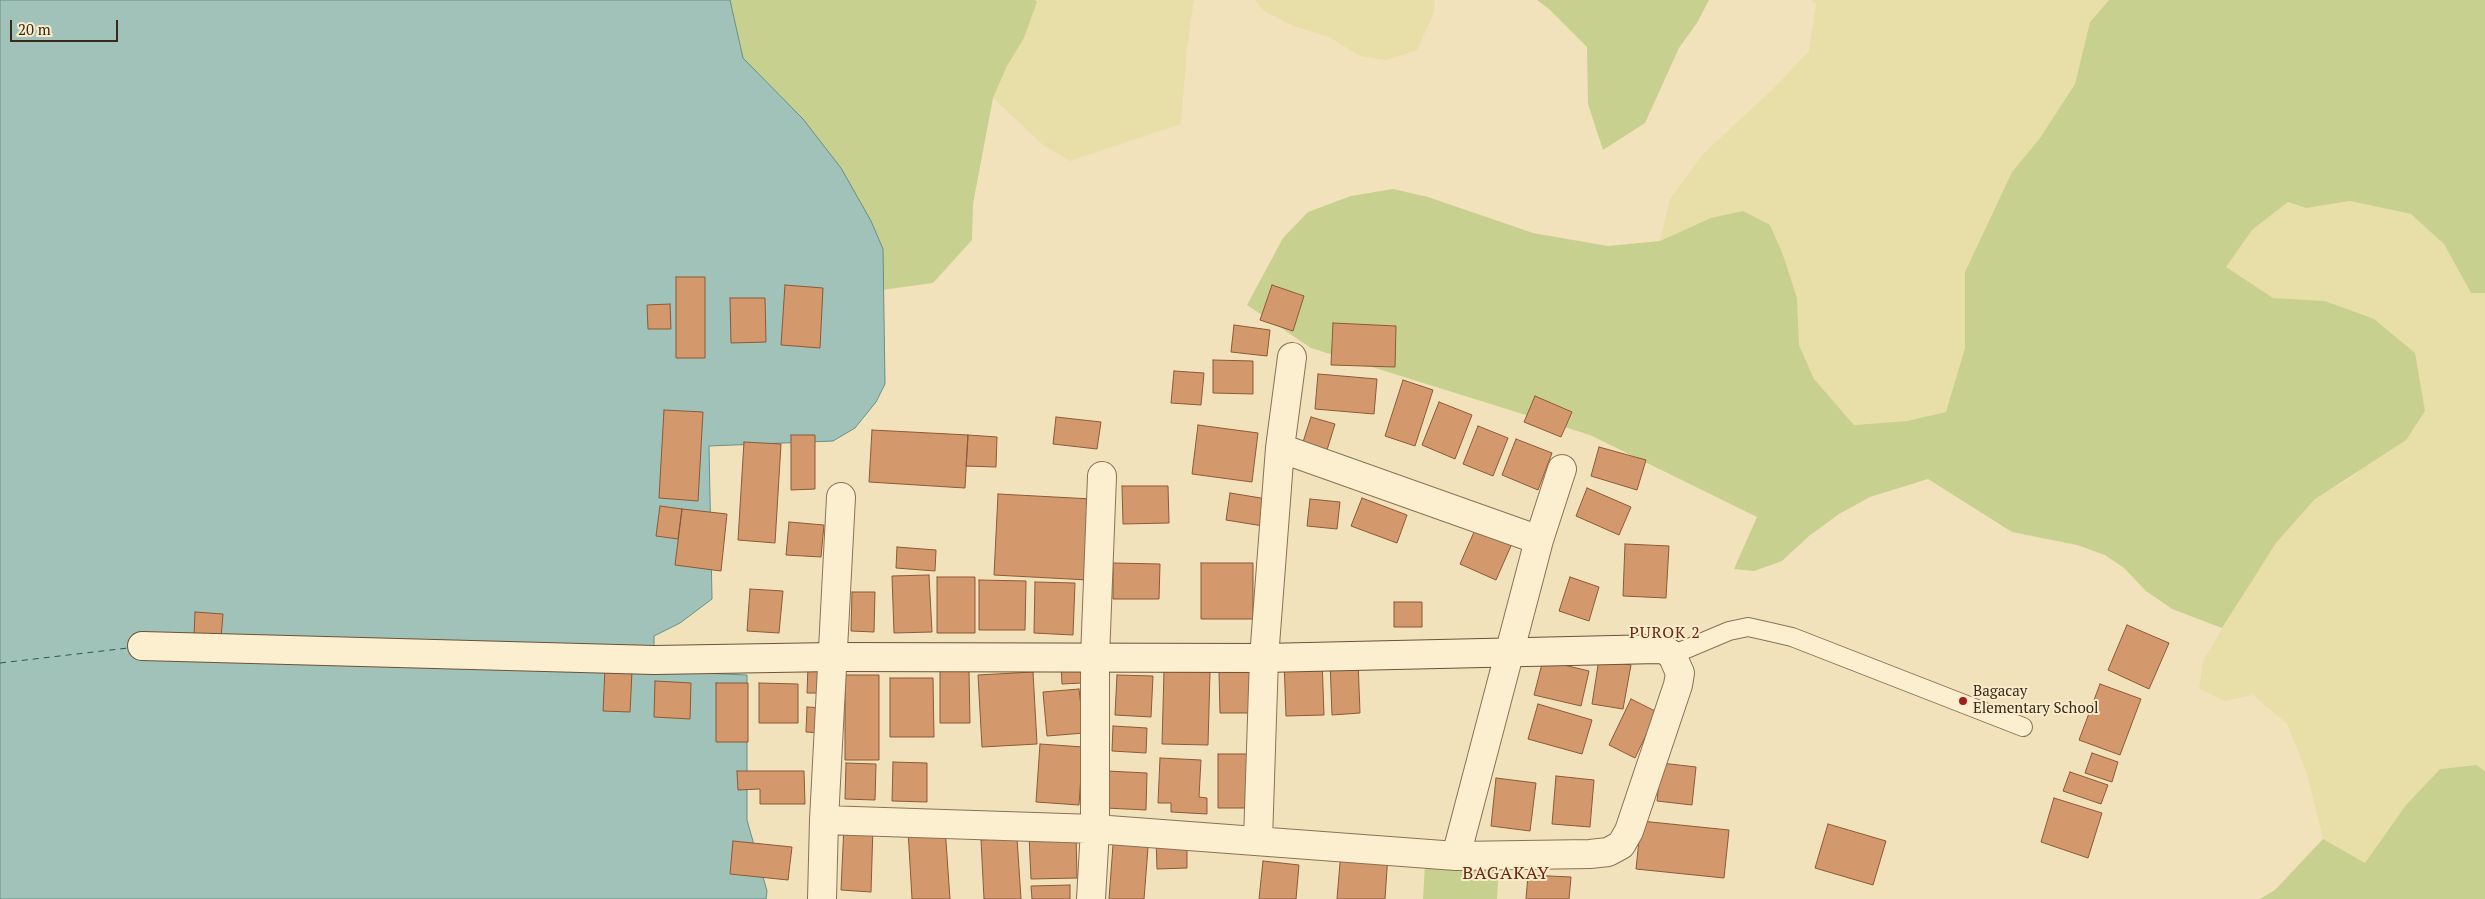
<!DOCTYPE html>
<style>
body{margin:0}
#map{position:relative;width:2485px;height:899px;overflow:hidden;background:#f2e2bb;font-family:"PT Serif",serif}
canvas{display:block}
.scale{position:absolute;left:10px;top:20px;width:108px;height:22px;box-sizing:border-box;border:2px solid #38291a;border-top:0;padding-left:6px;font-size:15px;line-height:18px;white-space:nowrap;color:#38291a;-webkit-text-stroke:4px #f8eccb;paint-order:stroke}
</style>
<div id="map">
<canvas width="2485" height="899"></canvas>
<div class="scale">20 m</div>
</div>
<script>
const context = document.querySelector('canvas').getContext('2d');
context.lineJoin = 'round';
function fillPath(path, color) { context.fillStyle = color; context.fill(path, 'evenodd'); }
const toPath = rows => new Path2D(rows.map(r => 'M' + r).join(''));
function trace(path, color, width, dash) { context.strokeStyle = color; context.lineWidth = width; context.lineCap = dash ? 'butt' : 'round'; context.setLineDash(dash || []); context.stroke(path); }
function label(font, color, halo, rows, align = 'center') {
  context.font = font + ' "PT Serif",serif'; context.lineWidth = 4; context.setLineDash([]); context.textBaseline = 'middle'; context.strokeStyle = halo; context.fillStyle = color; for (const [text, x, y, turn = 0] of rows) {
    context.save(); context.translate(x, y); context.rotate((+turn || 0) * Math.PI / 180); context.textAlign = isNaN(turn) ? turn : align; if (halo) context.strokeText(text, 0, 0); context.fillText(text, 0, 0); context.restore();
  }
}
fillPath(toPath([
 [1035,0,1194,0,1187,48,1181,124,1070,161,1043,145,993,98,1007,66,1024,38,1037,2],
 [1255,0,1435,0,1434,13,1417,50,1386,60,1360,56,1329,37,1293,26,1264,11],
 [1811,0,2109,0,2090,22,2075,84,2040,138,2012,172,1965,272,1965,348,1947,412,1907,421,1854,425,1814,379,1799,345,1797,298,1660,241,1670,199,1703,154,1773,89,1809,51,1816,4],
 [2350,201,2411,214,2444,244,2471,293,2485,293,2485,771,2476,765,2440,769,2406,805,2365,863,2323,839,2306,771,2287,724,2253,695,2225,701,2199,689,2203,661,2249,583,2276,543,2314,500,2357,474,2325,301,2273,298,2225,267,2252,230,2288,202,2306,208]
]), '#e8dea8');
fillPath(toPath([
 [523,0,1035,0,1037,2,1024,38,1007,66,993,98,973,204,972,240,933,283,882,290],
 [1537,0,1709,0,1697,23,1679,48,1645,123,1603,150,1588,104,1587,47,1549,9],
 [2109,0,2485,0,2485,293,2471,293,2444,244,2411,214,2350,201,2306,208,2288,202,2252,230,2226,267,2273,298,2325,301,2374,319,2415,353,2425,411,2406,440,2314,500,2276,543,2222,628,2172,609,2146,591,2124,568,2105,555,2077,545,2012,532,1928,479,1870,497,1839,514,1809,536,1782,561,1754,571,1734,569,1757,517,1590,435,1311,348,1247,305,1283,238,1308,212,1351,196,1393,189,1428,197,1533,233,1608,246,1660,241,1711,218,1743,211,1770,225,1783,255,1797,298,1799,345,1814,379,1854,425,1907,421,1946,412,1965,348,1965,272,2012,172,2040,138,2075,84,2090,22],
 [2476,765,2485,771,2485,899,2260,899,2275,890,2323,839,2365,863,2406,805,2440,769],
 [1425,863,1499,868,1497,899,1423,899]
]), '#c8d08f');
const water = toPath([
 [0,0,730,0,743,58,803,119,841,168,871,221,883,249,885,384,876,402,855,428,833,441,709,446,712,599,680,623,654,636,654,671,747,675,747,820,767,891,766,899,0,899,0,0]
]);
fillPath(water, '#a0c2b8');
trace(water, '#679086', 1);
trace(toPath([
 [0,663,128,648]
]), '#285956', 1, [6, 5]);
const building = toPath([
 [676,277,705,277,705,358,676,358,676,277],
 [785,285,823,288,820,348,781,345,785,285],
 [1272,285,1304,296,1293,331,1260,320,1272,285],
 [730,298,765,298,766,342,731,343,730,298],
 [670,304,671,329,648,329,647,305,670,304],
 [1333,323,1396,326,1395,367,1331,365,1333,323],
 [1234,325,1270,330,1267,356,1231,352,1234,325],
 [1213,360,1253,361,1253,394,1213,393,1213,360],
 [1174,371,1204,373,1201,405,1171,403,1174,371],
 [1318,374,1377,379,1374,414,1315,409,1318,374],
 [1403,380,1433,390,1415,446,1385,436,1403,380],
 [1535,396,1572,412,1561,437,1524,422,1535,396],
 [1439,402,1472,415,1455,459,1422,445,1439,402],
 [664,410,703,412,698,501,659,498,664,410],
 [1056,417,1101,422,1097,449,1053,444,1056,417],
 [1311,417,1335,424,1327,450,1303,442,1311,417],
 [1198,425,1258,433,1252,482,1192,474,1198,425],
 [1478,426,1508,438,1493,476,1463,464,1478,426],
 [872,430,968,435,965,488,869,482,872,430],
 [791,435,815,435,815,489,791,490,791,435],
 [968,435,997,437,996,467,966,466,968,435],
 [1516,439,1552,453,1538,490,1502,475,1516,439],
 [744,442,781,444,775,543,738,540,744,442],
 [1599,447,1646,460,1637,490,1591,476,1599,447],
 [1122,486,1168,486,1169,523,1123,524,1122,486],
 [1587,488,1631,507,1619,535,1576,516,1587,488],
 [1230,493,1267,499,1263,526,1226,520,1230,493],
 [998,494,1092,499,1088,580,994,575,998,494],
 [1362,498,1407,515,1397,543,1351,526,1362,498],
 [1310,499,1340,502,1337,529,1307,526,1310,499],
 [660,506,682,509,678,539,656,536,660,506],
 [682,509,727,514,721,571,675,565,682,509],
 [789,522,824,525,821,557,786,555,789,522],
 [1478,523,1514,539,1496,580,1460,564,1478,523],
 [1625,544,1669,546,1666,598,1623,596,1625,544],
 [897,547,936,550,935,571,896,568,897,547],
 [1113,563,1160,564,1159,599,1113,599,1113,563],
 [1201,563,1253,563,1253,619,1201,619,1201,563],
 [929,575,932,632,894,633,892,576,929,575],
 [937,577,975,577,975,633,937,633,937,577],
 [1570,577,1599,587,1589,621,1559,611,1570,577],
 [979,580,1026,581,1025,630,979,630,979,580],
 [1035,582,1075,583,1073,635,1034,633,1035,582],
 [750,589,783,591,779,633,747,631,750,589],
 [852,592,875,592,874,632,851,631,852,592],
 [1394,602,1422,602,1422,627,1394,627,1394,602],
 [195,612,223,614,221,638,194,636,195,612],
 [2127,625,2169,643,2149,689,2108,670,2127,625],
 [1322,659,1324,715,1286,716,1284,660,1322,659],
 [1599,659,1631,665,1623,709,1592,704,1599,659],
 [1358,660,1360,713,1332,715,1330,661,1358,660],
 [1543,660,1589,671,1581,706,1534,695,1543,660],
 [1061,663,1081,663,1082,683,1062,684,1061,663],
 [808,666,824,667,823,693,807,693,808,666],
 [605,669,632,671,630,712,603,711,605,669],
 [940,670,969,671,970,723,940,723,940,670],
 [1164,671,1210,672,1208,745,1162,744,1164,671],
 [1251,671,1252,713,1220,713,1219,672,1251,671],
 [1033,672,1037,744,982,747,978,675,1033,672],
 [845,675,879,675,879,760,845,760,845,675],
 [1117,675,1153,676,1151,717,1115,715,1117,675],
 [890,678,933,678,934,737,890,737,890,678],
 [655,681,691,683,690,719,654,717,655,681],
 [716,683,748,683,748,742,716,742,716,683],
 [759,683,798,684,798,723,759,723,759,683],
 [2100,684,2141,699,2120,755,2079,740,2100,684],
 [1079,689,1084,733,1047,736,1043,692,1079,689],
 [1631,699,1657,712,1635,758,1609,745,1631,699],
 [1538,704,1592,720,1582,754,1528,739,1538,704],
 [807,707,824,708,823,733,806,732,807,707],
 [1113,726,1147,728,1146,753,1112,751,1113,726],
 [1040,744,1083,747,1079,805,1036,802,1040,744],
 [2092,753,2118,762,2112,782,2085,773,2092,753],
 [1218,754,1247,754,1246,808,1218,808,1218,754],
 [1160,758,1201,760,1199,797,1207,798,1207,814,1171,812,1171,803,1158,803,1160,758],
 [893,762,927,763,927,802,892,801,893,762],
 [846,763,876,764,875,800,845,799,846,763],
 [1661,763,1696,767,1692,805,1657,801,1661,763],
 [737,771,804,771,805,804,760,804,760,789,738,790,737,771],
 [1107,771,1147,773,1146,810,1106,808,1107,771],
 [2070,772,2108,785,2101,804,2063,791,2070,772],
 [1556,776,1594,780,1590,827,1552,824,1556,776],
 [1496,778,1536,783,1530,831,1491,826,1496,778],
 [2054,798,2102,813,2088,858,2041,842,2054,798],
 [1641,821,1729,830,1724,878,1636,869,1641,821],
 [1828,824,1886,841,1873,885,1815,868,1828,824],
 [844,825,873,826,871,892,841,890,844,825],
 [945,827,950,899,912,899,908,830,945,827],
 [1114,832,1149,835,1144,899,1109,899,1114,832],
 [1076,834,1077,878,1031,879,1029,835,1076,834],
 [1017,838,1021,899,984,899,981,840,1017,838],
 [1156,838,1187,838,1187,868,1157,869,1156,838],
 [733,841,792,847,788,880,730,874,733,841],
 [1341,851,1388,854,1385,899,1337,899,1341,851],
 [1263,861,1299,865,1296,899,1259,899,1263,861],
 [1528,875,1571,877,1569,899,1526,899,1528,875],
 [1070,885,1070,899,1032,899,1031,886,1070,885]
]);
fillPath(building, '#d4986d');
trace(building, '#8c5937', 1);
const lane = toPath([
 [1672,655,1729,631,1748,627,1766,631,1792,637,2023,727]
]);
const street = toPath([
 [1280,448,1539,540],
 [841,497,824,820,1095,829,1456,856,1590,854,1608,852,1621,845,1629,831,1678,685,1680,673,1672,655],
 [1258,840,1264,658,1280,448,1292,357],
 [1456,856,1539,540,1562,469],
 [822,899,824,820],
 [1091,899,1095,829,1095,658,1102,476]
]);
const secondary = toPath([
 [142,646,654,660,833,657,1264,658,1658,649,1665,650,1672,655]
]);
trace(lane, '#8a7154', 20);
trace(street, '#8a7154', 30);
trace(secondary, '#6c5237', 30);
trace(lane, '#fcefcf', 18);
trace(street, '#fcefcf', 28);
trace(secondary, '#fcefcf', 28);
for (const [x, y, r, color] of [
 [1963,701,5,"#9f1e1e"]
]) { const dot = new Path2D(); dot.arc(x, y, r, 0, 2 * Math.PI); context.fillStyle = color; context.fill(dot); trace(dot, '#f8eccb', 2); }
label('15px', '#38291a', '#f8eccb', [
 ["Bagacay",1973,692],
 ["Elementary School",1973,709]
], 'left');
context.letterSpacing = '1px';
label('16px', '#692715', '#f8eccb', [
 ["PUROK 2",1665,633]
]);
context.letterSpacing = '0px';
context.letterSpacing = '1px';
label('18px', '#692715', '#f8eccb', [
 ["BAGAKAY",1506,874]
]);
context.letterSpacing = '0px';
</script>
